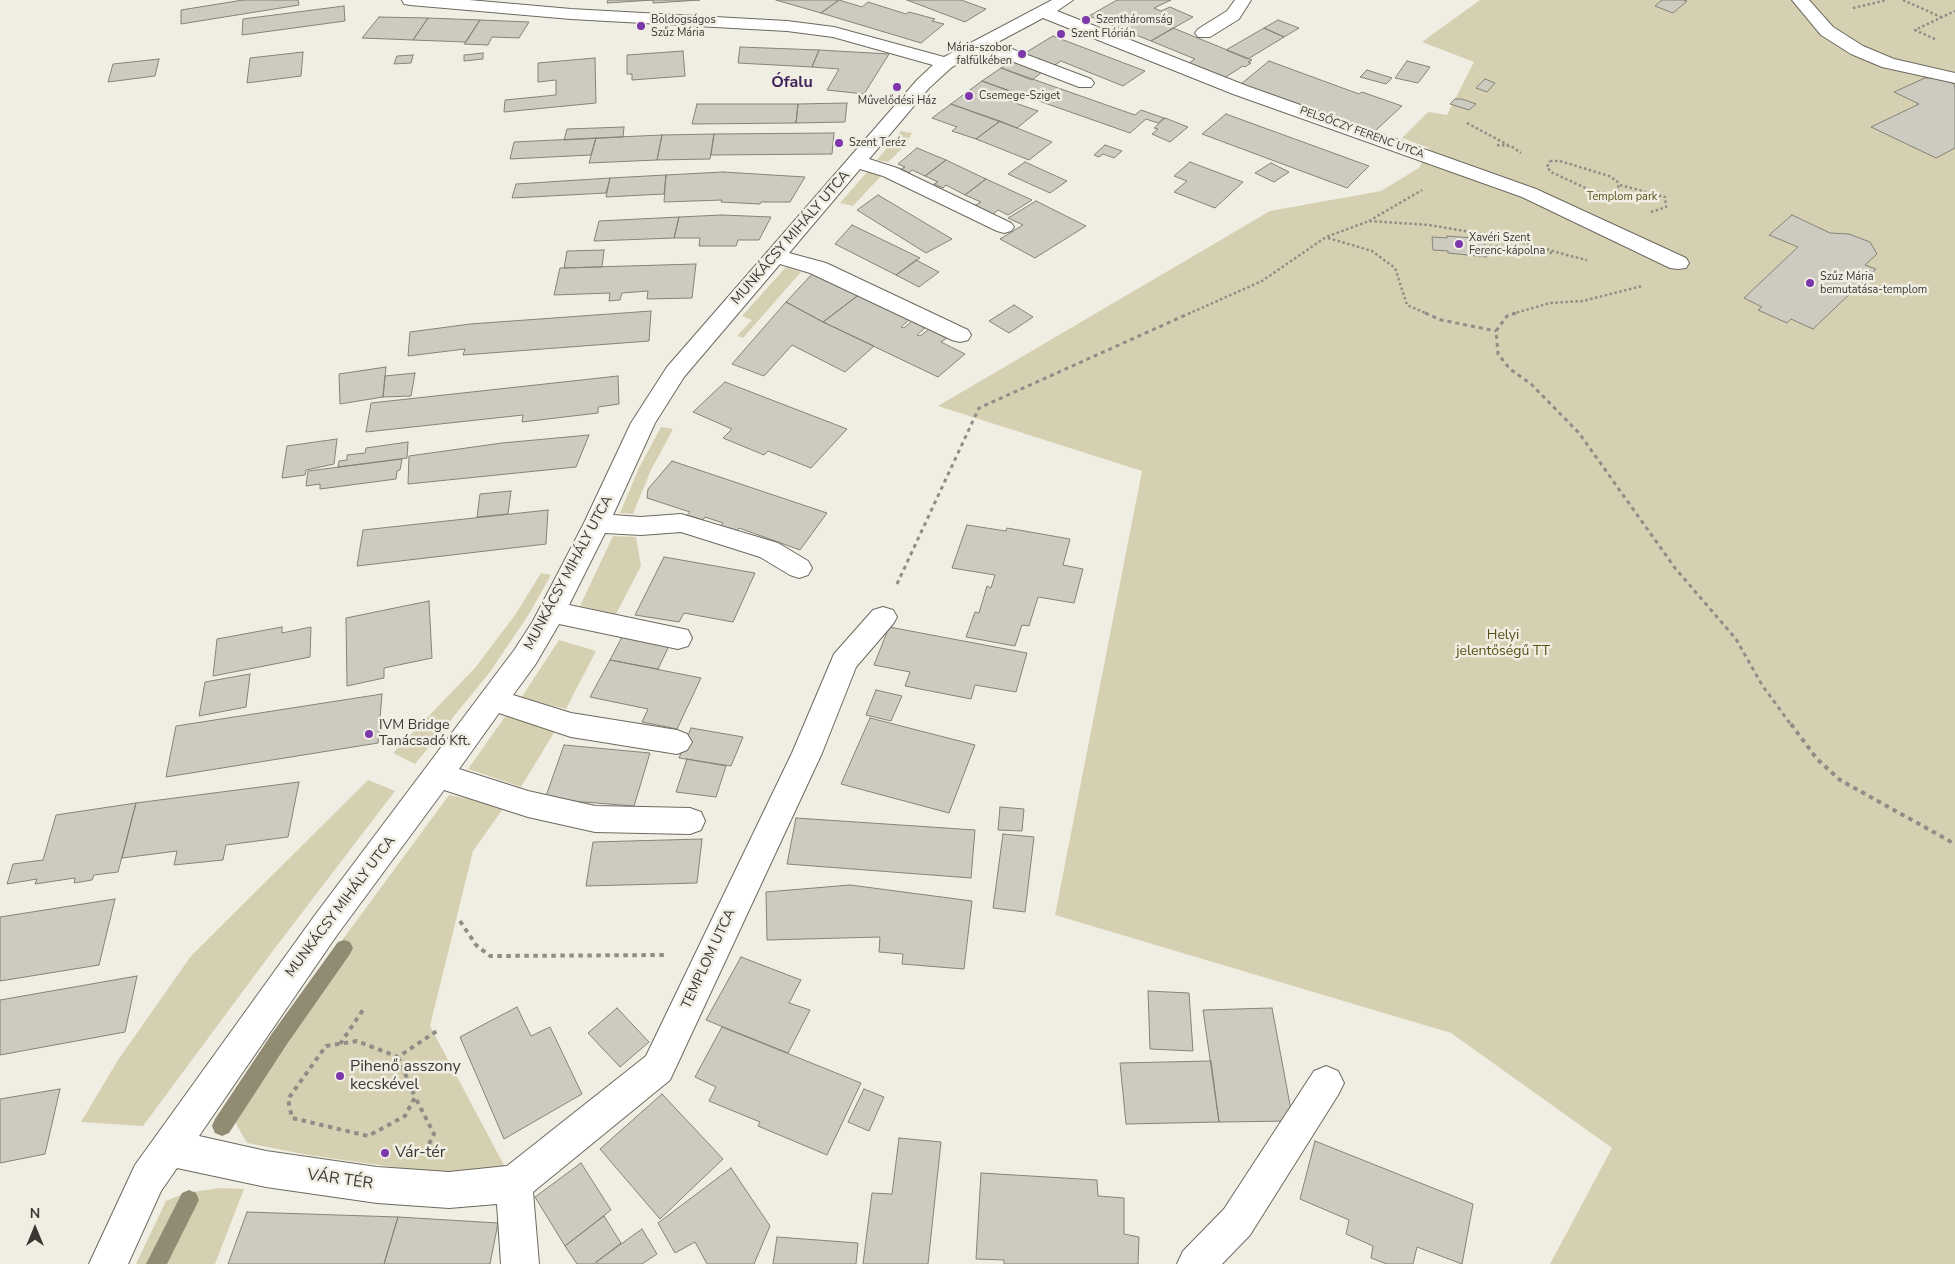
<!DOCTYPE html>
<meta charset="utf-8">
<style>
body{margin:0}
#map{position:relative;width:1955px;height:1264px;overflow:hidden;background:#f0eee2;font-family:"Nunito Sans",sans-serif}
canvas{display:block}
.north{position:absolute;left:10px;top:1204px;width:50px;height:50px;-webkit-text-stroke:4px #f0eee2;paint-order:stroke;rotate:0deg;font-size:14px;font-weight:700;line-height:20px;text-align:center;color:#393834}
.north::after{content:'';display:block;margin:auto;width:18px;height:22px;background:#393834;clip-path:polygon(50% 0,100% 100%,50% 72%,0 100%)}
</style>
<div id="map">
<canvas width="1955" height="1264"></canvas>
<div class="north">N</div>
</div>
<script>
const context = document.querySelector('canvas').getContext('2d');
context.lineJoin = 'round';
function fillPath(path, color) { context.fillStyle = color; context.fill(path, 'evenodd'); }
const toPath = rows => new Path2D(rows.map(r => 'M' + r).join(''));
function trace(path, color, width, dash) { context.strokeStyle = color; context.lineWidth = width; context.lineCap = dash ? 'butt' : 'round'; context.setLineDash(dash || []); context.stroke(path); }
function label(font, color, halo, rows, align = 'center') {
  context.font = font + ' "Nunito Sans",sans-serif'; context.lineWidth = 5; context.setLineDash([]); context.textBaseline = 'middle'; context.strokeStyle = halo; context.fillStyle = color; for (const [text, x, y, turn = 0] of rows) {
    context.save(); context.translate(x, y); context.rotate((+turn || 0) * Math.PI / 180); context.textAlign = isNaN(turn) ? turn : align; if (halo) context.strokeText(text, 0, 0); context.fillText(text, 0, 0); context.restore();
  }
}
fillPath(toPath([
 [1480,0,1955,0,1955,1264,1550,1264,1612,1148,1451,1033,1055,915,1142,471,938,406,1270,211,1381,191,1419,168,1429,148,1402,138,1428,112,1447,115,1474,62,1422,42],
 [901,131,912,133,904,147,888,162,877,160],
 [867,172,882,175,853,206,840,203],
 [786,267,801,272,743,338,737,336,752,320,742,316],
 [661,427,673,429,651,470,633,514,620,513,639,468],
 [613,536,636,537,641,566,616,614,580,606],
 [541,573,551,575,529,614,490,672,415,764,393,753,475,668,515,615],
 [559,640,596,651,566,709,521,698],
 [507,714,555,731,521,787,468,769],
 [368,780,395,791,272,952,143,1126,81,1122,118,1060,191,956],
 [449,795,505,806,473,851,430,1026,514,1184,308,1155,247,1143,235,1122,220,1114,271,1037],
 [220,1188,244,1189,215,1264,136,1264,166,1201,186,1193]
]), '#d6d0b2');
fillPath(toPath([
 [344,940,350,942,353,948,350,954,287,1044,229,1133,222,1136,215,1133,212,1126,215,1119,273,1032,338,942,344,940],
 [189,1190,196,1193,199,1200,167,1264,146,1264,182,1193,189,1190]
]), '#908b72');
const building = toPath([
 [243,0,298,0,299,5,181,24,181,10,243,0],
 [608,0,653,0,607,3,608,0],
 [653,0,700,0,653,3,653,0],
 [776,0,839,0,821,13,776,0],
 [839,0,862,7,868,2,906,14,909,12,935,19,932,21,944,24,921,43,821,13,839,0],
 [907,0,961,0,986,9,965,22,907,0],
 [1117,0,1171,0,1154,8,1161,11,1170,7,1193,17,1151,41,1089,16,1117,0],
 [1662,0,1683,0,1687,1,1673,13,1655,6,1662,0],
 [344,6,345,21,242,35,243,19,344,6],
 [379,17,428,18,413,40,362,38,379,17],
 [428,18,480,20,466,42,413,40,428,18],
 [480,20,529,22,519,38,492,37,488,45,464,44,480,20],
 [1278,20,1299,28,1284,37,1264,28,1278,20],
 [1173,28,1252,60,1248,62,1251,63,1245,67,1243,66,1224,78,1189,63,1195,59,1151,41,1173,28],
 [1264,28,1284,37,1248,59,1226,50,1264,28],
 [1053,36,1145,71,1123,86,1061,61,1050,68,1020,56,1053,36],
 [740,47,819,50,812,67,738,63,740,47],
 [819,50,889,54,864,94,827,90,839,69,812,67,819,50],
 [683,51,685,76,632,80,632,74,627,74,627,55,683,51],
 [303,52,301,76,247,83,250,58,303,52],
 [483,53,483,59,464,61,464,55,483,53],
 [413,55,411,63,394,64,397,56,413,55],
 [595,58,596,103,504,112,505,100,556,95,556,80,538,82,538,63,595,58],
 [159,59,155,76,108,82,113,64,159,59],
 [1014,60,1042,72,1032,80,1001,68,1014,60],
 [1269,61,1359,94,1362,92,1402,106,1375,131,1241,84,1269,61],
 [1407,61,1430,67,1418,83,1395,78,1407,61],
 [1001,68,1135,115,1141,110,1164,118,1158,123,1146,119,1130,133,982,81,1001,68],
 [1367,70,1392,78,1386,84,1360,77,1367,70],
 [1925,78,1942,78,1954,84,1955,89,1955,148,1936,158,1871,127,1919,104,1894,92,1925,78],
 [1485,79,1495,83,1487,92,1476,88,1485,79],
 [982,81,1009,91,1001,98,1038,111,1017,128,951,104,982,81],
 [1455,99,1462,99,1476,104,1469,110,1450,104,1455,99],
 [847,103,845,122,796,123,798,104,847,103],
 [697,104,798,104,796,123,692,124,697,104],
 [951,104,1000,121,976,139,952,131,957,127,932,118,951,104],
 [1226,114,1369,166,1347,188,1202,134,1226,114],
 [1165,118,1188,127,1170,142,1152,134,1158,129,1154,128,1165,118],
 [1000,121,1017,128,1052,142,1029,160,976,139,1000,121],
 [624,127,623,137,564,140,567,129,624,127],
 [834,133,832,154,711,155,714,134,834,133],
 [714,134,710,159,657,160,662,135,714,134],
 [662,135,657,160,589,163,596,138,662,135],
 [596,138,591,155,510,159,514,142,596,138],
 [1105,145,1122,151,1114,158,1103,154,1099,157,1094,155,1105,145],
 [917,148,946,160,925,176,912,170,909,173,901,169,905,167,898,164,917,148],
 [946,160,986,179,965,195,946,185,943,188,934,184,938,182,925,176,946,160],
 [1025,162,1067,181,1050,193,1008,174,1025,162],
 [1190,162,1243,182,1215,208,1174,192,1187,181,1174,176,1190,162],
 [1271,163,1289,172,1274,182,1255,173,1271,163],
 [723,172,805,177,790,202,761,202,760,204,721,202,722,200,664,202,666,175,723,172],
 [666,175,664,194,606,197,610,178,666,175],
 [610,178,606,193,512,198,516,184,610,178],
 [986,179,1032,200,1008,215,998,210,992,215,974,206,981,202,965,195,986,179],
 [878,195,952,239,926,253,857,210,878,195],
 [1036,201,1086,226,1035,258,1000,239,1023,225,1008,218,1036,201],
 [722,215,771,217,759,240,738,240,736,246,699,246,700,238,674,238,679,217,722,215],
 [1792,215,1830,233,1849,234,1870,242,1877,254,1865,265,1876,269,1813,329,1791,319,1787,323,1758,310,1762,307,1744,298,1798,247,1769,235,1792,215],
 [679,217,674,238,594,241,599,221,679,217],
 [852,225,920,258,896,275,835,244,852,225],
 [1447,236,1484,239,1487,257,1448,253,1448,251,1433,250,1432,237,1447,238,1447,236],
 [604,250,602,267,564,268,567,251,604,250],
 [916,260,939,272,919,287,896,275,916,260],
 [696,264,692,298,647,299,648,291,622,293,620,300,609,301,610,293,554,295,560,268,696,264],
 [814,272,860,294,823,322,786,302,814,272],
 [860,294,908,316,905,318,909,320,901,327,904,328,912,321,925,328,917,335,920,336,929,329,947,338,941,342,965,354,938,377,823,322,860,294],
 [786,302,823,322,874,346,845,372,792,345,764,376,732,364,786,302],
 [1014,305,1033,317,1009,333,989,321,1014,305],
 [651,311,649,341,463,355,465,349,408,356,410,332,470,324,651,311],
 [386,367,383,397,340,404,339,374,386,367],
 [415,373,411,396,383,397,385,376,415,373],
 [618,376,619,404,598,407,598,413,522,422,523,415,366,432,371,403,618,376],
 [725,382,847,429,811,468,768,451,764,455,723,438,732,429,693,412,725,382],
 [589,435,576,467,408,484,409,456,502,443,589,435],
 [337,439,334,464,306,470,305,475,282,478,287,446,337,439],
 [408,442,407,458,338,467,339,461,347,460,347,455,365,453,366,448,408,442],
 [402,459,400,470,397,471,396,479,320,489,320,484,306,486,308,471,402,459],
 [672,461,827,513,800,550,739,528,736,532,720,527,723,523,705,517,703,520,687,515,690,512,647,498,648,489,672,461],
 [511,491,508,514,477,517,480,494,511,491],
 [548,510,546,544,357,566,363,530,548,510],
 [967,525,1006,531,1007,528,1070,539,1063,565,1083,569,1074,603,1038,597,1029,626,1022,625,1015,646,966,637,975,612,979,613,987,586,991,588,995,575,952,568,967,525],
 [664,557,755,573,733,622,684,613,679,622,635,615,664,557],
 [429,601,432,658,384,668,384,678,347,686,346,618,429,601],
 [282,627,282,633,311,627,310,657,213,676,217,639,282,627],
 [889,627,1027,653,1016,692,975,685,971,699,905,686,910,672,874,665,889,627],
 [622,637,669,646,658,669,610,660,622,637],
 [610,660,701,678,677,729,642,722,648,709,590,697,610,660],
 [250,674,246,707,199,716,205,682,250,674],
 [876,690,902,696,891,721,866,715,876,690],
 [382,694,378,743,166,777,176,726,382,694],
 [870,718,975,745,949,813,841,784,870,718],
 [691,728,743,737,731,766,679,758,691,728],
 [564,745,650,753,634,806,545,799,564,745],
 [687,759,726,766,716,797,676,792,687,759],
 [299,782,288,837,226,845,223,860,174,865,177,851,122,858,136,803,299,782],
 [136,803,118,872,94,875,92,880,74,883,75,878,35,884,37,879,7,884,13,864,43,860,56,815,136,803],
 [1000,807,1024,809,1022,831,998,830,1000,807],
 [796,818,975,830,971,878,787,864,796,818],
 [1003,834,1034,837,1025,912,993,908,1003,834],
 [702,839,697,883,586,886,593,842,702,839],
 [850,885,972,901,964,969,902,964,903,954,879,952,880,937,767,940,766,892,850,885],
 [115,899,99,965,0,981,0,917,115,899],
 [741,957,801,980,789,1003,810,1010,788,1053,706,1020,741,957],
 [137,976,125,1032,0,1055,0,1000,137,976],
 [1148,991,1189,993,1193,1051,1150,1049,1148,991],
 [517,1007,531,1036,550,1027,582,1094,504,1139,460,1037,517,1007],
 [617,1008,649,1042,620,1067,588,1033,617,1008],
 [1272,1008,1293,1121,1219,1122,1203,1010,1272,1008],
 [722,1027,861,1083,827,1155,758,1126,760,1122,709,1101,716,1087,695,1077,722,1027],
 [1211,1061,1219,1122,1126,1124,1120,1063,1211,1061],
 [60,1089,45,1154,0,1163,0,1099,60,1089],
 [864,1089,884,1097,869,1131,848,1122,864,1089],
 [662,1094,723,1159,660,1219,600,1149,662,1094],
 [899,1138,941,1142,928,1264,863,1264,872,1193,892,1194,899,1138],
 [1315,1141,1473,1204,1462,1264,1417,1247,1413,1264,1387,1264,1371,1258,1373,1246,1346,1234,1349,1220,1300,1199,1315,1141],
 [581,1163,611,1210,565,1246,535,1197,581,1163],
 [731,1168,770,1226,754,1264,707,1264,695,1242,675,1253,658,1223,731,1168],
 [981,1173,1097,1180,1098,1196,1124,1198,1124,1234,1139,1237,1138,1264,1004,1264,1004,1260,976,1259,981,1173],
 [247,1212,398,1217,384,1264,228,1264,247,1212],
 [604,1216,621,1243,594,1264,577,1264,565,1246,604,1216],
 [398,1217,498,1223,490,1264,384,1264,398,1217],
 [642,1229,657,1254,642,1264,597,1264,596,1262,642,1229],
 [777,1237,858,1243,856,1264,773,1264,777,1237]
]);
fillPath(building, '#cdcbc0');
trace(building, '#858379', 1);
const minor = toPath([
 [402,0,469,0,571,9,787,21,834,27,944,57,1052,0,1073,0,1057,11,1247,86,1536,189,1686,258,1689,263,1686,268,1678,269,1670,268,1522,197,1233,94,1043,18,996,43,1091,79,1094,83,1091,87,1079,87,983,50,952,67,929,88,869,159,897,168,1011,223,1014,227,1011,231,1004,233,997,231,883,176,860,169,789,253,826,263,968,330,971,335,968,340,960,342,952,340,810,273,780,264,684,377,655,423,613,515,641,517,681,514,778,543,808,561,812,568,808,575,799,578,790,575,760,557,681,532,641,535,605,533,569,605,688,630,692,638,688,646,678,649,559,624,535,665,513,695,571,713,677,730,687,734,692,742,687,750,677,754,571,737,499,713,459,769,528,791,595,806,690,808,701,812,705,821,701,830,690,834,595,832,528,817,444,790,337,935,199,1136,266,1151,377,1167,449,1172,507,1166,646,1056,792,753,834,654,873,610,883,607,893,610,897,617,893,624,856,667,822,753,670,1080,533,1192,539,1264,501,1264,497,1204,449,1208,377,1203,266,1187,177,1168,161,1191,128,1264,89,1264,135,1165,315,915,515,649,533,621,584,523,631,423,667,367,917,80,933,65,833,37,787,31,571,19,410,5,404,4,402,0],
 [1235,0,1251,0,1239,19,1210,37,1198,37,1195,33,1198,29,1227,11,1235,0],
 [1792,0,1809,0,1833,27,1863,46,1894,59,1955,73,1955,83,1882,67,1851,54,1821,35,1792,0],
 [1326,1066,1338,1071,1344,1083,1338,1095,1250,1235,1222,1264,1177,1264,1183,1251,1224,1209,1314,1071,1326,1066]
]);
trace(minor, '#6c6a60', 2);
trace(toPath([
 [1903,0,1941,17],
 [1853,8,1887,0],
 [1935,39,1915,30,1955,11],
 [1467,123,1508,145],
 [1497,145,1511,146,1521,153],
 [1550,161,1560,161,1609,176,1617,181,1619,189,1613,194,1592,191,1551,172,1547,167,1550,161],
 [1620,185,1665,197,1666,207,1651,212],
 [1369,221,1422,190],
 [1328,238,1372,251,1395,268,1407,305,1428,314],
 [1490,246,1552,253],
 [1566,255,1587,260],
 [1188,314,1262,281,1326,237,1369,221,1429,225,1507,238,1567,255],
 [1512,314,1550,303,1583,301,1642,286]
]), '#8f8e86', 2.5, [2.5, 2.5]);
trace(toPath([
 [1425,313,1441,320,1496,331],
 [1516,313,1507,316,1496,331,1498,354,1510,369,1531,384,1579,433,1675,568,1736,639,1762,685,1792,726],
 [897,584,979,408,1190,313]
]), '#8f8e86', 3, [4, 4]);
trace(toPath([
 [1791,724,1817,759,1840,780,1955,844],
 [460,921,476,945,490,956,666,955],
 [340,1044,365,1007],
 [398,1057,415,1097],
 [429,1144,434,1134,415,1097,405,1116,368,1136,292,1118,288,1099,326,1046,357,1041,398,1057,440,1029]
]), '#8f8e86', 4, [4.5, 4.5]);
fillPath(minor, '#fff');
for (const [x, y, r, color] of [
 [1086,20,5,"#7c37aa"],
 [641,26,5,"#7c37aa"],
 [1061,34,5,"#7c37aa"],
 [1022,54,5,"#7c37aa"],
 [897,87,5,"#7c37aa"],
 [969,96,5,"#7c37aa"],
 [839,143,5,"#7c37aa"],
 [1459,244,5,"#7c37aa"],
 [1810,283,5,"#7c37aa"],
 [369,734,5,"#7c37aa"],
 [340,1076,5,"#7c37aa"],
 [385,1153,5,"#7c37aa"]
]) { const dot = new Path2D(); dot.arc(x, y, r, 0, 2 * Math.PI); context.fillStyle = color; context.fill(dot); trace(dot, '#f0eee2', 2); }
label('11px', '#393834', '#f0eee2', [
 ["Boldogságos",651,20],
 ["Szűz Mária",651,33],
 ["Szentháromság",1096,20],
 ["Szent Flórián",1071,34],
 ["Mária-szobor",1012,48,"right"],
 ["falfülkében",1012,61,"right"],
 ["Csemege-Sziget",979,96],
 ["Művelődési Ház",897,101,"center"],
 ["Szent Teréz",849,143],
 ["Xavéri Szent",1469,238],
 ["Ferenc-kápolna",1469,251],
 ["Szűz Mária",1820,277],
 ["bemutatása-templom",1820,290]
], 'left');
label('11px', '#393834', '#f0eee2', [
 ["PELSŐCZY FERENC UTCA",1362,133,20]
]);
label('11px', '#5a4f17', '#f0eee2', [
 ["Templom park",1622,197]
]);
label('14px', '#393834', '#f0eee2', [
 ["MUNKÁCSY MIHÁLY UTCA",791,238,-49],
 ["MUNKÁCSY MIHÁLY UTCA",569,573,-62],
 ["MUNKÁCSY MIHÁLY UTCA",341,907,-53],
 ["TEMPLOM UTCA",709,959,-65]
]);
label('14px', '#5a4f17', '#f0eee2', [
 ["Helyi",1503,636],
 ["jelentőségű TT",1503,652]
]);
label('14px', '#393834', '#f0eee2', [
 ["IVM Bridge",379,726],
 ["Tanácsadó Kft.",379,742]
], 'left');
label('bold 16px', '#412159', '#f0eee2', [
 ["Ófalu",792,83]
]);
label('16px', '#393834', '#f0eee2', [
 ["Pihenő asszony",350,1067],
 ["kecskével",350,1085],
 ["Vár-tér",395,1153]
], 'left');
label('16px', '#393834', '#f0eee2', [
 ["VÁR TÉR",340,1180,8]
]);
</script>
